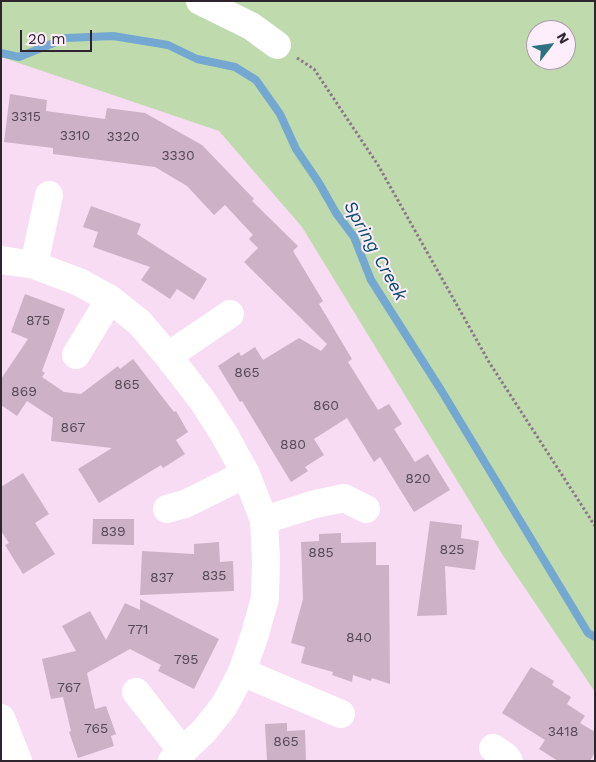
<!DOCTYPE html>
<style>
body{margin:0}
#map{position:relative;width:596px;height:762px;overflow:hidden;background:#f7dcf4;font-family:"Work Sans",sans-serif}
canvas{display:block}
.frame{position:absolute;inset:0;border:2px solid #2f252e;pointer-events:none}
.north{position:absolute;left:526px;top:20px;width:50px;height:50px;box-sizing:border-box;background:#feedfb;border:1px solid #ab9da9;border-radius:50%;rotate:60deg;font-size:14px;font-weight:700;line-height:20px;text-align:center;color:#2f252e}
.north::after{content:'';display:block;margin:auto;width:18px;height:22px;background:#2c7280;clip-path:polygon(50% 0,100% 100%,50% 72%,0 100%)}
.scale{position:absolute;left:20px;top:30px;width:72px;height:22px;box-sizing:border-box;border:2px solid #2f252e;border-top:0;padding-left:6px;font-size:15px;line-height:18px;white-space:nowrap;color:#2f252e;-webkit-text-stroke:4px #feedfb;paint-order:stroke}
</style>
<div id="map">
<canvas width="596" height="762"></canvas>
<div class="frame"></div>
<div class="north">N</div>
<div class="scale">20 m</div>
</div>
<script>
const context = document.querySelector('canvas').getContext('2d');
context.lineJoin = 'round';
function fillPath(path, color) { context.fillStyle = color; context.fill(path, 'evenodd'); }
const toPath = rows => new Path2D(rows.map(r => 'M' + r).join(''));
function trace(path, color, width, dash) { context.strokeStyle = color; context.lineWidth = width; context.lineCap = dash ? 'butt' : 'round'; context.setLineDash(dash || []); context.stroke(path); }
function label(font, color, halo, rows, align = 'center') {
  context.font = font + ' "Work Sans",sans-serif'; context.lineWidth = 4; context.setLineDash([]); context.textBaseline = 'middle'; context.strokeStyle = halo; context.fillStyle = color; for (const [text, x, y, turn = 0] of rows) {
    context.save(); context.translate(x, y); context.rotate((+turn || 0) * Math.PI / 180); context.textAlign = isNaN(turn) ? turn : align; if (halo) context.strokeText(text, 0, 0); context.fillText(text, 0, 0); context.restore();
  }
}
fillPath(toPath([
 [1,1,595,1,595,692,502,554,302,227,219,131,1,57],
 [536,30,566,30,566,60,536,60]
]), '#bfdbae');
trace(toPath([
 [1,53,19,57,66,38,113,36,168,45,197,59,235,67,256,80,280,114,296,149,319,183,336,213,354,237,371,280,441,390,588,633,595,637]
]), '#74a8d0', 8);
fillPath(toPath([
 [10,94,47,100,46,111,105,119,107,108,145,113,202,145,254,199,252,201,298,246,293,251,323,301,319,304,352,359,348,362,378,410,389,404,402,424,394,429,415,462,428,454,450,490,414,512,380,457,374,462,347,418,314,439,324,455,305,467,308,471,291,482,242,401,240,402,218,366,239,352,241,356,255,347,263,360,299,338,321,351,327,344,244,262,258,248,249,239,253,235,225,205,214,215,187,186,155,167,53,154,53,148,4,142],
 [91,206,141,224,137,234,207,279,194,300,177,289,170,299,141,280,150,267,93,247,98,232,83,227],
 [25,294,65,309,42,371,45,373,42,377,64,392,81,394,118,366,120,369,133,359,174,412,176,411,188,432,176,440,185,454,163,468,161,465,99,503,78,469,112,448,51,441,53,418,27,401,17,416,1,405,1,379,28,339,11,332],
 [23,473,49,514,35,523,55,554,23,574,5,545,9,543,1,531,1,487],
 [93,519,134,519,134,545,92,544],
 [430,521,462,525,461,538,479,541,475,570,445,566,447,615,417,616],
 [341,533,341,543,376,542,376,565,389,565,390,684,372,678,371,681,353,675,352,682,332,675,333,672,301,663,305,647,291,643,303,599,301,542,319,541,319,534],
 [219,542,220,562,233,561,234,591,140,595,142,551,194,554,194,544],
 [140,599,219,639,194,689,158,671,161,665,130,649,87,673,95,709,106,706,116,734,111,736,114,746,78,758,69,732,71,731,63,697,51,699,42,659,76,651,62,626,90,611,106,640,125,603,140,610],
 [531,667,554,681,552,685,571,697,567,704,585,716,580,723,595,732,595,752,590,761,558,761,539,749,545,740,502,713],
 [287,723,287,731,305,730,306,761,267,761,265,724]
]), '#ccb1c7');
trace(toPath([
 [297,58,314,69,378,165,489,362,595,526]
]), '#8a7888', 3, [2.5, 2.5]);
trace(toPath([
 [200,1,251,26,277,45],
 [1,260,34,265,79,282,110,299,140,323,168,356,202,400,224,434,246,474,264,520,266,560,265,598,255,634,242,672,224,706,204,731,172,761],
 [34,265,49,195],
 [76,355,110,299],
 [168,356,230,314],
 [167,509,185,504,246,474],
 [264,520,315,504,344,498,366,509],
 [242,672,341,714],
 [136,692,183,752],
 [1,718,18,761],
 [493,748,505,756,509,761]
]), '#fff', 28);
label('14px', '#564854', null, [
 ["3315",26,117],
 ["3310",75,136],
 ["3320",123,137],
 ["3330",178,156],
 ["875",38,321],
 ["865",247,373],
 ["865",127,385],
 ["869",24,392],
 ["860",326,406],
 ["867",73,428],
 ["880",293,445],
 ["820",418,479],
 ["839",113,532],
 ["825",452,550],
 ["885",321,553],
 ["835",214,576],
 ["837",162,578],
 ["771",138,630],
 ["840",359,638],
 ["795",186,660],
 ["767",69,688],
 ["765",96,729],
 ["3418",563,732],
 ["865",286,742]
]);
label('italic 18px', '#06486e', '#feedfb', [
 ["Spring Creek",375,251,61]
]);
</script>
